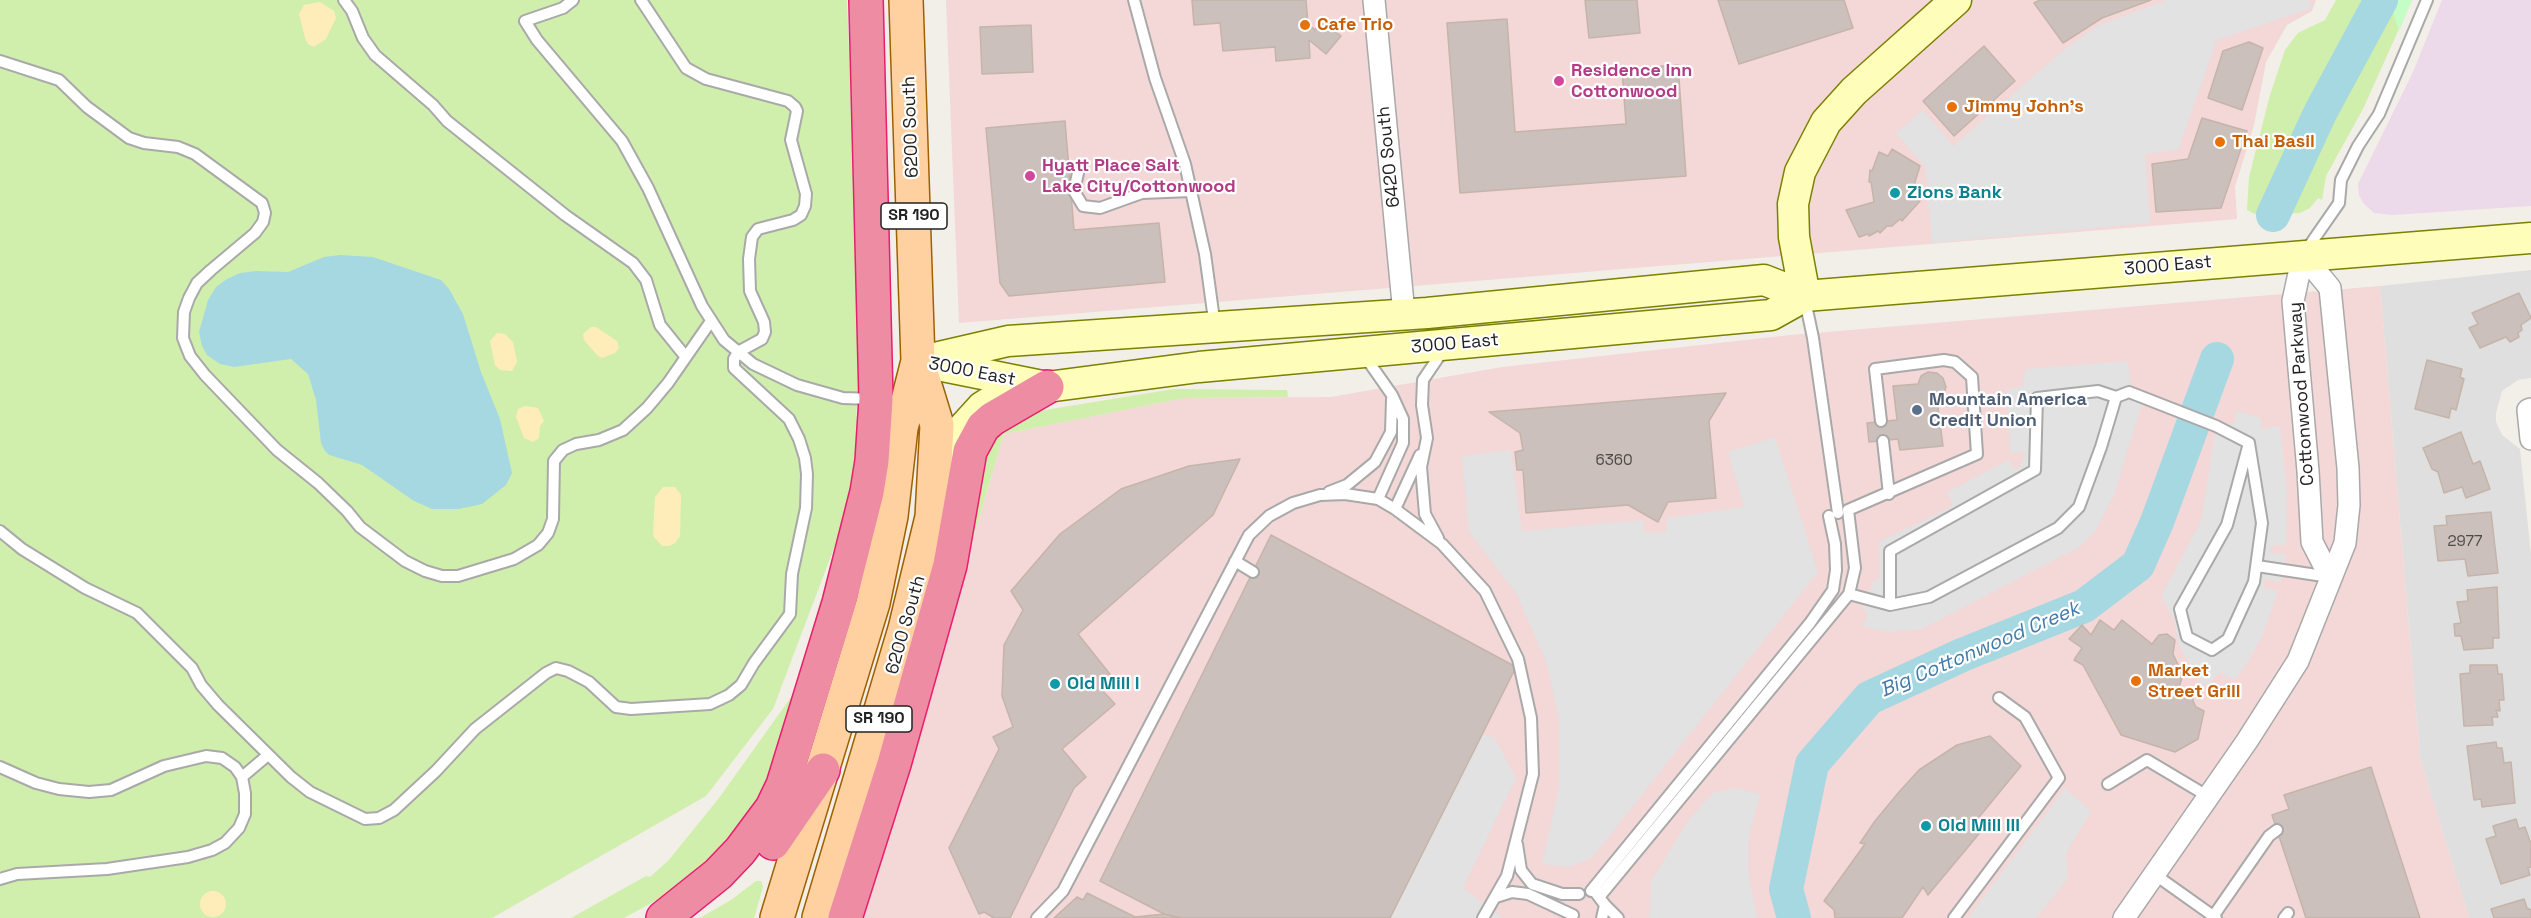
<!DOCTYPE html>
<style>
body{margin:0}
canvas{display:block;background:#f2eee8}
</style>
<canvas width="2531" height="918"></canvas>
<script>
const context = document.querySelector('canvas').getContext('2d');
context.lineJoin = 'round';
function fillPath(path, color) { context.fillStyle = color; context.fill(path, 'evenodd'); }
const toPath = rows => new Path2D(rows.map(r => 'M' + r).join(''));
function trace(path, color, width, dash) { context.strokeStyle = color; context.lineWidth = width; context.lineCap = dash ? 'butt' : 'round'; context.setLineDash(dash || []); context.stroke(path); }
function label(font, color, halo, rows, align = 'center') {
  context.font = font + ' "Space Grotesk",sans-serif'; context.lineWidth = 4.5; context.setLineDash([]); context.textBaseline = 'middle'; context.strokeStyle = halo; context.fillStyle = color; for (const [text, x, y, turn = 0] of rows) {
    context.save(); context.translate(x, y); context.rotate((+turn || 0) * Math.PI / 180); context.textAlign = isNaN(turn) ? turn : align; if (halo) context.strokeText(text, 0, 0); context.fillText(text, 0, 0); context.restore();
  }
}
fillPath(toPath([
 [2531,270,2531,378,2518,380,2502,391,2496,413,2496,422,2502,435,2520,449,2531,555,2531,918,2469,918,2420,758,2380,286]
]), '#e0dfdf');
fillPath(toPath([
 [946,0,2316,0,2312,11,2287,25,2266,62,2254,125,2235,187,2237,219,959,323],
 [2380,286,2420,758,2469,918,862,918,1004,434,1185,398,1331,397,1502,367,1791,335]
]), '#f4d7d7');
fillPath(toPath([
 [2442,0,2531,0,2531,206,2392,215,2374,213,2364,204,2359,195,2358,184,2413,72]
]), '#ecd9e9');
fillPath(toPath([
 [0,0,847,0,861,359,856,416,859,419,864,448,788,729,753,817,688,883,624,918,571,918,646,876,650,877,668,861,719,798,794,693,840,532,773,709,706,796,492,918,0,918],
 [2336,0,2412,0,2363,109,2326,176,2322,200,2318,198,2310,208,2300,213,2259,216,2247,210,2249,177,2270,95,2285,50,2298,33,2325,20],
 [1174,389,1287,390,1288,397,1185,398,1004,434,861,918,982,446,1014,415],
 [756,881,761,881,763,887,754,918,700,918,731,900]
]), '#d1efac');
fillPath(toPath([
 [320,2,334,11,336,18,326,39,314,47,308,44,305,38,299,14,304,5],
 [591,327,596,327,617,341,619,348,615,353,602,358,597,355,584,340,583,334],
 [497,333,505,334,513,342,517,362,512,371,500,370,495,365,490,341],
 [525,406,538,408,544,421,540,426,539,438,533,442,524,438,516,417,518,409],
 [663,487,675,487,681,495,680,536,675,543,669,546,662,546,653,536,655,497],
 '200 904a13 13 0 1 1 26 0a13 13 0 1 1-26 0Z'
]), '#ffedb9');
fillPath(toPath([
 [2389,0,2412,0,2399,31]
]), '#c4fdc5');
fillPath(toPath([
 [2167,0,2309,0,2312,8,2217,40,2178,150,2145,154,2150,223,1932,243,1925,167,1896,133,1923,110,1953,146,2065,49,2099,25],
 [2128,361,2131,387,2145,395,2114,495,2096,530,2079,547,1922,629,1887,632,1863,626,1867,614,1863,607,1873,582,1880,578,1879,542,1953,506,1947,492,2009,460,2015,470,2019,468,2025,455,2022,452,2010,453,2007,390,2023,386,2025,369],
 [2236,411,2261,418,2261,429,2280,426,2287,495,2286,545,2274,545,2269,549,2272,553,2286,554,2281,582,2267,579,2264,581,2264,588,2278,591,2262,637,2249,660,2234,681,2220,672,2208,685,2205,685,2200,682,2179,646,2174,620,2161,596,2201,521,2217,421,2233,425,2235,422],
 [1775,437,1818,572,1592,858,1569,867,1542,864,1559,787,1559,719,1546,661,1516,593,1469,532,1462,456,1511,450,1522,531,1643,520,1645,533,1666,532,1667,518,1744,507,1728,452],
 [1483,734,1495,738,1516,778,1463,888,1503,918,1390,918],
 [1735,788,1760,794,1748,841,1748,871,1757,918,1649,918,1651,881,1690,818,1713,793],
 [2065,788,2091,811,2066,854,2068,879,2036,918,1968,918]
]), '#e2e2e2');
fillPath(toPath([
 [340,255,373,257,441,280,449,289,463,314,481,372,500,419,512,473,506,485,482,504,459,509,432,509,414,501,362,465,329,455,325,451,321,443,316,400,308,374,291,359,234,367,220,364,207,355,202,346,199,332,208,300,216,287,227,279,240,273,256,271,288,272,324,257]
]), '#a6d8e2');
trace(toPath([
 [2273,215,2320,113,2381,0],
 [1794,918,1786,889,1812,764,1869,698,1962,655,2084,606,2138,565,2157,522,2217,359]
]), '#a6d8e2', 34);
const building = toPath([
 [1192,0,1306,0,1308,24,1315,30,1322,21,1341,36,1326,54,1309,40,1310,58,1276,61,1275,47,1223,51,1220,23,1194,25,1192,0],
 [1585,0,1637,0,1640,33,1589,38,1585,0],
 [1718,0,1844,0,1853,28,1739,64,1718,0],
 [2040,0,2151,0,2102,18,2063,43,2034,3,2040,0],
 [1507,19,1515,132,1626,124,1622,69,1678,65,1686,176,1460,193,1447,23,1507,19],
 [1031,25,1033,72,982,74,980,27,1031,25],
 [2249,42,2263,48,2242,110,2208,98,2223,51,2249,42],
 [1984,46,2015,81,1954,136,1923,101,1984,46],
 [2202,118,2247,131,2221,208,2156,212,2152,164,2188,159,2202,118],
 [1065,121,1074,230,1159,223,1165,282,1009,296,1000,283,986,128,1065,121],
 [1892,149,1920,166,1915,182,1920,201,1902,221,1900,219,1892,226,1887,226,1880,233,1878,231,1869,236,1868,234,1859,237,1846,210,1874,202,1871,182,1869,182,1870,170,1872,171,1879,152,1888,156,1892,149],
 [2519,293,2531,318,2521,325,2522,330,2518,333,2519,337,2510,342,2506,337,2480,348,2469,328,2478,324,2472,313,2519,293],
 [2427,360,2462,369,2460,377,2464,379,2456,410,2451,408,2449,418,2415,409,2427,360],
 [1928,372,1937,373,1943,378,1946,387,1944,394,1937,399,1943,446,1900,450,1898,439,1869,442,1867,423,1897,420,1893,386,1918,384,1921,376,1928,372],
 [1726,393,1709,421,1716,498,1668,502,1658,522,1628,505,1526,513,1523,470,1517,470,1515,452,1523,450,1520,433,1489,412,1726,393],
 [2461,432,2473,464,2480,461,2490,489,2466,498,2462,487,2444,493,2438,472,2432,469,2423,448,2461,432],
 [1240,459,1213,515,1078,634,1113,678,1101,689,1115,704,1062,749,1086,777,1074,788,1010,918,994,918,984,912,979,914,949,848,999,749,993,737,1013,727,1002,696,1004,645,1023,610,1011,591,1060,534,1121,489,1189,466,1240,459],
 [2491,512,2498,573,2468,576,2465,559,2438,561,2434,526,2447,525,2446,516,2491,512],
 [1271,535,1516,667,1390,918,1182,918,1164,914,1100,881,1271,535],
 [2497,587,2499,638,2493,638,2493,648,2464,650,2461,636,2455,636,2454,624,2461,623,2457,602,2468,601,2467,590,2497,587],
 [2100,620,2114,630,2122,620,2152,644,2159,635,2167,634,2175,640,2173,654,2183,675,2179,687,2193,692,2193,701,2196,707,2204,711,2198,739,2175,752,2121,735,2083,665,2074,660,2082,648,2069,639,2082,625,2091,635,2100,620],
 [2470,665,2497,665,2498,674,2502,674,2504,700,2499,700,2500,711,2496,710,2498,717,2492,717,2493,725,2464,726,2460,674,2470,673,2470,665],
 [1990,736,2021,766,1975,822,1983,829,1928,895,1923,887,1902,918,1835,918,1834,910,1824,901,1865,844,1860,843,1875,821,1899,792,1919,770,1957,745,1990,736],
 [2496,742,2497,748,2502,748,2504,763,2511,762,2515,803,2482,807,2481,799,2474,800,2467,746,2496,742],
 [2371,767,2420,918,2306,918,2272,815,2289,809,2284,795,2371,767],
 [2516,819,2519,829,2525,827,2531,844,2531,867,2528,868,2530,875,2501,884,2486,839,2496,836,2493,826,2516,819],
 [1087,893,1135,917,1164,914,1182,918,1054,918,1077,897,1083,900,1087,893],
 [2524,899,2527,908,2531,910,2531,918,2494,918,2491,909,2524,899]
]);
fillPath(building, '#cbc0bb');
trace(building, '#c5b4a9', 1.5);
const lane = toPath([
 [344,0,352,11,363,38,375,55,433,105,447,121,565,215,633,263,646,280,660,325,685,356],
 [573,0,563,8,525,21,537,40,622,141,648,188,702,306,724,340,753,364,797,385,843,398,873,399],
 [1134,0,1155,78,1185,164,1205,254,1215,327],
 [0,61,59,80,87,107,129,138,144,143,178,147,195,154,262,203,265,213,263,222,255,233,211,270,197,283,189,298,184,312,183,338,190,356,205,375,277,450,318,483,347,511,360,527,405,561,425,571,442,576,458,576,514,559,538,545,548,533,553,519,554,461,563,450,576,444,599,440,623,430,647,408,668,383,711,321],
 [1078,173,1074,191,1083,206,1100,208,1142,193,1191,191],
 [2305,252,2339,203,2341,180,2358,146,2379,114,2427,0],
 [1805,300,1813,338,1838,513],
 [1364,355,1392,395,1403,419,1403,443,1378,499],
 [2116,397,2129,392,2216,426,2249,443,2227,525,2180,609,2187,637,2212,650,2228,639,2254,582,2262,523,2249,443],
 [1883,441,1889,494],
 [1329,492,1347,485,1375,462,1391,432,1392,399],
 [1395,509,1420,455],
 [0,531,22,549,85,588,137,613,192,668,201,685,218,705,291,777,310,792,365,819,379,818,394,810,436,771,475,729,546,673,556,668,568,671,589,682,616,707,631,709,710,704,729,695,741,685,754,663,790,614,792,574,806,508,807,474,805,458,799,439,789,419,734,368,734,359,738,352,762,339,765,332,764,322,750,291,749,259,752,237,758,229,793,220,801,215,805,206,806,194,791,140,797,111,795,107,788,101,706,79,686,68,641,0],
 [1438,538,1425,514,1421,467,1427,438,1422,405,1423,380,1444,349],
 [1235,561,1253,572],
 [2257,566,2330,577],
 [1849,594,1890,605,1929,597,2058,528,2079,507,2101,447,2116,397,2098,391,2037,398,2035,470,1890,551,1890,605],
 [0,767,36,783,59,789,89,792,111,790,164,766,206,756,222,758,235,767,242,777,245,793,245,814,239,828,225,843,212,850,188,857,107,869,17,874,0,879],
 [242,777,268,755],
 [2108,784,2147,760,2209,797],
 [1517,844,1521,870,1532,884,1562,894,1579,894],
 [2154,874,2216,918],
 [1591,891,1810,623,1833,590,1836,570,1835,544,1829,516],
 [1596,893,1605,905,1602,918],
 [1600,896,1849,594,1855,568,1848,510,1977,454,1972,377,1955,362,1944,360,1875,369,1881,421],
 [1496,897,1512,892,1528,894,1573,915],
 [1605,905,1618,918],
 [1037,918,1063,891,1249,535,1269,516,1293,503,1320,495,1345,494,1378,499,1395,509,1442,544,1485,591,1518,659,1531,718,1533,774,1507,876,1483,918],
 [1954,918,2059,778,2025,717,1999,698],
 [2212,918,2269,836,2277,830],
 [2284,918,2288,913]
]);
const street = toPath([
 [1374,0,1404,314],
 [2303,255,2293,301,2308,471,2312,542,2330,577],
 [2531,409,2528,410,2531,439],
 [2124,918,2247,741,2298,661,2345,543,2349,505,2348,468,2330,288,2303,255]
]);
const secondary = toPath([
 [1805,296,1794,237,1793,204,1800,172,1826,122,1854,91,1956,0],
 [930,359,1008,341,1427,313,1764,280,1805,296],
 [918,361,1047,387,1199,367,1771,315,1805,296,2531,238],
 [940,491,951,457,962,429,982,407,995,399]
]);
const primary = toPath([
 [777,918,873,603,891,516,901,428,918,361,906,0],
 [819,918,905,629,932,517,937,425,918,363]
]);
const highway = toPath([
 [773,843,823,770],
 [663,918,718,874,740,851,772,808,783,785,839,603,867,492,872,461,876,399,866,0],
 [845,918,894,764,950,565,970,451,983,427,992,419,1047,387]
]);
trace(lane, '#a9a9a9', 14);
trace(street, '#a9a9a9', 24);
trace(secondary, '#7b8100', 33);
trace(primary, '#9f6100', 36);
trace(highway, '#e81e6f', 36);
trace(lane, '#fff', 10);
trace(street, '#fff', 21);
trace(secondary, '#fefdba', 30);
trace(primary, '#ffd1a0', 33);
trace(highway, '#ee8ca4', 33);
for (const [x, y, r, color] of [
 [1305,25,6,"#e8710a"],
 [1559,81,6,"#d1479c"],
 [1952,107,6,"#e8710a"],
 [2220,142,6,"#e8710a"],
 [1030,176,6,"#d1479c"],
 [1895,193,6,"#0f9aa8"],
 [1917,410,6,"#5c6f8a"],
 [2136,681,6,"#e8710a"],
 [1055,684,6,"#0f9aa8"],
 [1926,826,6,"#0f9aa8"]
]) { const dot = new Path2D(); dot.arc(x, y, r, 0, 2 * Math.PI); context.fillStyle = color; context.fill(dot); trace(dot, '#fff', 2); }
label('15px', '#4c4a48', null, [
 ["6360",1614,461],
 ["2977",2465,542]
]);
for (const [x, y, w] of [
 [914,216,66],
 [879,719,66]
]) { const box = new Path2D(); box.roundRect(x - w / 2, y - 13, w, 26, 4.5); context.fillStyle = '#fff'; context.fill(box); trace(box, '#222', 1.5); }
label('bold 16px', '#222', null, [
 ["SR 190",914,216],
 ["SR 190",879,719]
]);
label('bold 18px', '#c56008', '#fff', [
 ["Cafe Trio",1317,25],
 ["Jimmy John's",1964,107],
 ["Thai Basil",2232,142],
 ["Market",2148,671],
 ["Street Grill",2148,692]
], 'left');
label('bold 18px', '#b23c85', '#fff', [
 ["Residence Inn",1571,71],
 ["Cottonwood",1571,92],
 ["Hyatt Place Salt",1042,166],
 ["Lake City/Cottonwood",1042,187]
], 'left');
label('18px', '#222', '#fff', [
 ["6200 South",911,127,-92],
 ["6420 South",1389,157,-96],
 ["3000 East",2168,266,-5],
 ["3000 East",1455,344,-5],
 ["3000 East",972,372,11],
 ["Cottonwood Parkway",2302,394,-94],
 ["6200 South",906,625,-74]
]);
label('bold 18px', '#0d838f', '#fff', [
 ["Zions Bank",1907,193],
 ["Old Mill I",1067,684],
 ["Old Mill III",1938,826]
], 'left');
label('bold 18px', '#4e5e75', '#fff', [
 ["Mountain America",1929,400],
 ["Credit Union",1929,421]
], 'left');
label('italic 20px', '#417aa9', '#fff', [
 ["Big Cottonwood Creek",1980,650,-23]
]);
</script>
